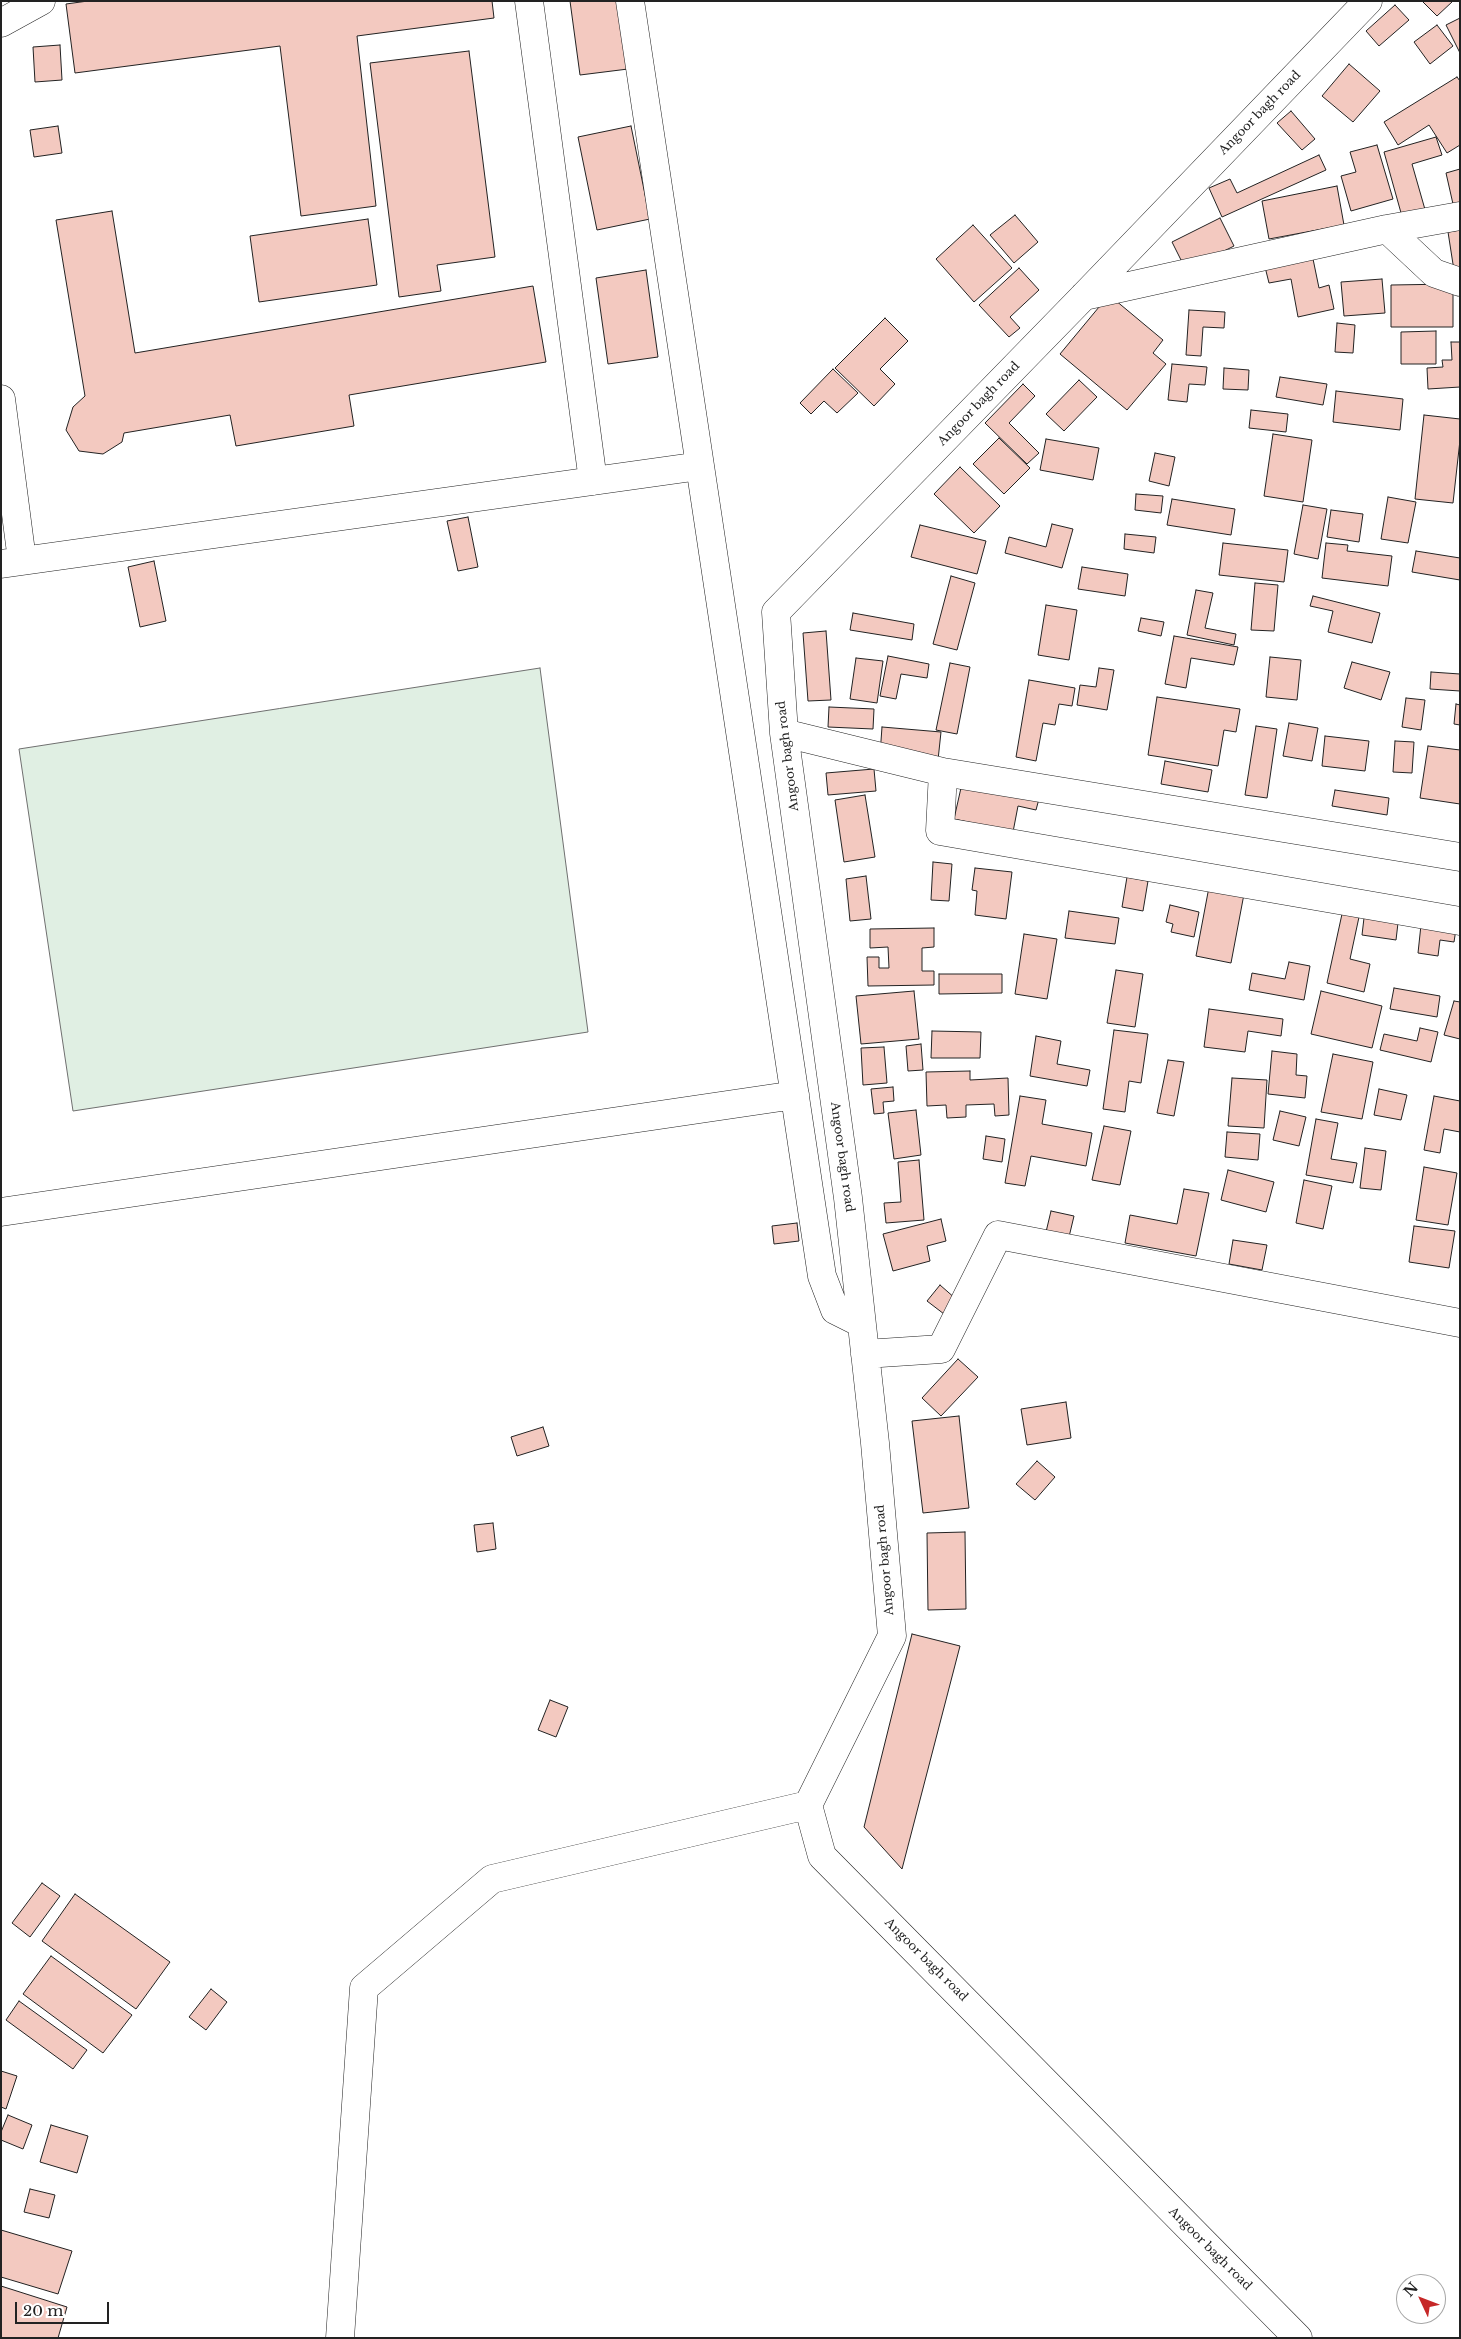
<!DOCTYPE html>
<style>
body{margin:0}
#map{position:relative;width:1461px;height:2339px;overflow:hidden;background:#fff;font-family:"Libre Baskerville",serif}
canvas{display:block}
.frame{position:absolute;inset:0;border:2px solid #222;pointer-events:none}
.north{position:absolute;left:1396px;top:2274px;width:50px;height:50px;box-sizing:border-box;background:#fff;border:1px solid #a7a7a7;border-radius:50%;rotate:313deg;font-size:14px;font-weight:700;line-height:20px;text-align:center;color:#222}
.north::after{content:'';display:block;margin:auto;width:18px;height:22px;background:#c62828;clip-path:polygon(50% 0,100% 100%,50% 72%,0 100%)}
.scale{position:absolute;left:15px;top:2302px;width:94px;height:22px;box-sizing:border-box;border:2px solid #222;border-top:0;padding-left:6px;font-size:15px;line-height:18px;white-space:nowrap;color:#222;-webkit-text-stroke:4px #fff;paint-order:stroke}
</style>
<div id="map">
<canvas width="1461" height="2339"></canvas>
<div class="frame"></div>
<div class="north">N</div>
<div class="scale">20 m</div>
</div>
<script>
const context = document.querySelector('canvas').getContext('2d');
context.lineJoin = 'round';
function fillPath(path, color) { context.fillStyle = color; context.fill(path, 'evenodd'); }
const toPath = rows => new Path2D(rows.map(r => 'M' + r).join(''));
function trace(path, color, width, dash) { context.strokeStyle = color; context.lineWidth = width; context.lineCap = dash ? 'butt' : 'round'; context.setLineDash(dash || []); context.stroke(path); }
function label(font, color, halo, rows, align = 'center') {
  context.font = font + ' "Libre Baskerville",serif'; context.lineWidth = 4; context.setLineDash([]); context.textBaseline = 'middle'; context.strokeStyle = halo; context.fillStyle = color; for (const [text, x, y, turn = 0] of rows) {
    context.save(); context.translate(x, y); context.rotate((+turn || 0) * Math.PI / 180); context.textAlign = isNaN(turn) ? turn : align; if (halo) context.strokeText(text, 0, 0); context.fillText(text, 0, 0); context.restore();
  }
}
const green = toPath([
 [540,668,588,1032,73,1111,19,749,540,668]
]);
fillPath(green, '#e0efe3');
trace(green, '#6f6f6f', 1);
const building = toPath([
 [88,1,492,1,494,18,357,36,376,206,301,216,280,46,75,73,66,4,88,1],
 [570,1,619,1,628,69,580,75,570,1],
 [1422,1,1453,1,1437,16,1422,1],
 [1395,5,1409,20,1379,46,1366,31,1395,5],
 [1460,18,1460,53,1446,25,1460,18],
 [1437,25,1453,46,1430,64,1414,42,1437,25],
 [60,45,62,80,35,82,33,47,60,45],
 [469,51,495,257,437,265,441,291,399,297,370,63,469,51],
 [1349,64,1380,91,1353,122,1322,96,1349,64],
 [1457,77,1460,81,1460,145,1447,153,1429,125,1398,145,1384,122,1457,77],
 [1291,111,1315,139,1302,150,1277,123,1291,111],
 [58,126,62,153,34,157,30,130,58,126],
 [631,126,650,219,597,230,578,137,631,126],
 [1436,137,1442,155,1412,164,1426,213,1403,220,1384,152,1436,137],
 [1377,145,1393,199,1351,211,1341,176,1356,172,1350,152,1377,145],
 [1319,155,1326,170,1222,217,1209,188,1230,179,1237,193,1319,155],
 [1460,169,1460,202,1453,204,1446,173,1460,169],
 [1337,186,1344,225,1269,239,1262,201,1337,186],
 [112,211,135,353,533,286,546,362,349,395,354,426,236,446,230,415,124,433,122,442,103,454,79,451,66,430,73,407,85,396,56,220,112,211],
 [1015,215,1038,242,1014,263,990,235,1015,215],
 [1220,218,1234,246,1186,270,1172,242,1220,218],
 [368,219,377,285,259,302,250,236,368,219],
 [973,225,1012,268,974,302,936,259,973,225],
 [1460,230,1460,276,1455,277,1448,232,1460,230],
 [1312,254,1319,288,1329,285,1334,309,1298,317,1291,279,1269,283,1264,263,1312,254],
 [1019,268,1039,290,1010,317,1020,328,1009,337,979,305,1019,268],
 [646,270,658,357,608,364,596,278,646,270],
 [1382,279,1385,313,1344,316,1341,282,1382,279],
 [1453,284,1453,327,1391,327,1391,285,1453,284],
 [1109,295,1163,340,1153,353,1166,364,1127,410,1060,354,1109,295],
 [1189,310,1225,312,1224,328,1203,327,1201,356,1186,355,1189,310],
 [885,318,908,341,880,369,895,384,874,406,835,368,885,318],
 [1337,323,1355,325,1353,353,1335,352,1337,323],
 [1436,331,1436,364,1401,364,1401,332,1436,331],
 [1451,342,1460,342,1460,387,1428,389,1427,368,1443,367,1442,360,1452,360,1451,342],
 [1172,364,1207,367,1205,385,1189,384,1187,402,1168,400,1172,364],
 [1224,368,1249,370,1248,390,1223,389,1224,368],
 [833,369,858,393,837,413,824,401,811,414,800,403,833,369],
 [1280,377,1327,384,1323,405,1276,397,1280,377],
 [1079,380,1097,397,1064,431,1046,414,1079,380],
 [1023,384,1035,396,1009,423,1039,453,1027,464,985,423,1023,384],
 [1336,391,1403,399,1400,430,1333,422,1336,391],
 [1251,410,1288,414,1286,432,1249,428,1251,410],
 [1424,415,1460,419,1460,440,1453,503,1415,499,1424,415],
 [1273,434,1312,440,1303,502,1264,496,1273,434],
 [999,438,1030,468,1004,494,973,464,999,438],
 [1046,439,1099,448,1093,480,1040,470,1046,439],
 [1155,453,1175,457,1169,486,1149,481,1155,453],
 [960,467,1000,506,974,533,934,494,960,467],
 [1136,494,1163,496,1161,513,1135,510,1136,494],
 [1388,497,1416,502,1408,543,1381,539,1388,497],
 [1172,499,1235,509,1231,535,1167,525,1172,499],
 [1303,505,1327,509,1318,559,1294,554,1303,505],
 [1331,510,1363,514,1359,542,1327,537,1331,510],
 [468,517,478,567,458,571,447,521,468,517],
 [1052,524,1073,529,1062,568,1005,553,1009,537,1046,547,1052,524],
 [920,525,986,541,977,574,911,557,920,525],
 [1125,534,1156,537,1154,553,1124,549,1125,534],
 [1223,543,1288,550,1284,582,1219,575,1223,543],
 [1326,543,1348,545,1347,551,1392,556,1388,586,1322,578,1326,543],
 [1416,551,1460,558,1460,580,1412,572,1416,551],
 [154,561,166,621,140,627,128,567,154,561],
 [1082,567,1128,574,1125,596,1078,589,1082,567],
 [951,576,975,583,957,650,933,644,951,576],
 [1255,583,1278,585,1274,631,1251,630,1255,583],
 [1196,590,1213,593,1205,628,1236,634,1234,645,1187,635,1196,590],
 [1313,596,1380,613,1372,643,1328,632,1333,611,1310,606,1313,596],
 [1046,605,1077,610,1069,660,1038,655,1046,605],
 [853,613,914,624,912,640,850,630,853,613],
 [1141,618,1164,622,1161,636,1138,631,1141,618],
 [826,631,831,700,808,701,803,633,826,631],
 [1174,636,1238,647,1234,665,1191,658,1186,688,1165,684,1174,636],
 [888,656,929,664,927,678,901,674,896,699,880,696,888,656],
 [1270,657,1301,660,1297,700,1266,697,1270,657],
 [856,658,883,661,877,703,850,699,856,658],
 [1352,662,1390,672,1381,700,1344,688,1352,662],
 [950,663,970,667,957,734,936,730,950,663],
 [1099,668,1114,670,1107,710,1077,705,1080,685,1096,687,1099,668],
 [1431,672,1460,674,1460,691,1430,689,1431,672],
 [1029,680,1075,688,1072,706,1059,704,1055,725,1043,723,1036,761,1016,757,1029,680],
 [1157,697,1240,709,1236,732,1224,730,1218,766,1148,755,1157,697],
 [1406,698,1425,700,1421,730,1402,727,1406,698],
 [1456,704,1460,705,1460,725,1454,724,1456,704],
 [829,707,874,709,873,729,828,727,829,707],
 [1289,723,1318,728,1312,761,1283,756,1289,723],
 [1256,726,1277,729,1267,798,1245,795,1256,726],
 [882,727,941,732,938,760,880,755,882,727],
 [1325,736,1369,741,1365,771,1322,766,1325,736],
 [1395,741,1414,742,1412,773,1393,772,1395,741],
 [1428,746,1460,750,1460,804,1420,798,1428,746],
 [1165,761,1212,770,1208,792,1161,784,1165,761],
 [874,769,876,791,828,795,826,773,874,769],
 [963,779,1040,795,1036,810,1018,806,1013,832,954,819,963,779],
 [1335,790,1389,798,1387,815,1332,806,1335,790],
 [865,795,875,857,844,862,835,800,865,795],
 [933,862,952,864,949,901,931,900,933,862],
 [975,868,1012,872,1006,919,975,915,977,891,972,890,975,868],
 [866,876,871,919,850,921,846,879,866,876],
 [1127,877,1148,881,1143,911,1122,907,1127,877],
 [1209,887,1244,894,1231,963,1196,956,1209,887],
 [1170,905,1199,912,1194,937,1171,932,1173,924,1166,922,1170,905],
 [1069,911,1119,918,1115,944,1065,938,1069,911],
 [1342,914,1359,917,1350,959,1370,964,1364,992,1327,983,1342,914],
 [1364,918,1398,923,1396,940,1362,935,1364,918],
 [1421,925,1456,929,1454,942,1440,940,1438,956,1418,953,1421,925],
 [934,928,934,947,922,948,922,971,934,971,934,985,868,986,867,957,879,957,879,968,889,968,888,947,870,948,870,929,934,928],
 [1024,934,1057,939,1047,999,1015,994,1024,934],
 [1289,962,1310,966,1304,1000,1249,990,1252,973,1285,979,1289,962],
 [1116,970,1143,974,1135,1027,1107,1023,1116,970],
 [939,974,1002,974,1002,993,939,994,939,974],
 [1394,988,1440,996,1437,1017,1390,1009,1394,988],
 [914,991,919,1039,861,1044,856,996,914,991],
 [1321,991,1382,1006,1372,1048,1311,1034,1321,991],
 [1454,1001,1460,1002,1460,1039,1444,1035,1454,1001],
 [1209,1009,1283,1019,1281,1036,1248,1031,1245,1052,1204,1047,1209,1009],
 [1420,1028,1438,1032,1431,1062,1380,1050,1384,1034,1417,1041,1420,1028],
 [1114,1030,1148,1034,1141,1083,1129,1081,1125,1112,1103,1109,1114,1030],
 [932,1031,981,1032,980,1058,931,1058,932,1031],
 [1036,1036,1061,1041,1057,1064,1090,1070,1087,1086,1030,1076,1036,1036],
 [921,1044,923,1070,908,1071,906,1046,921,1044],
 [884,1047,887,1083,863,1085,861,1048,884,1047],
 [1272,1051,1297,1054,1296,1075,1307,1076,1305,1098,1268,1094,1272,1051],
 [1333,1054,1373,1062,1362,1119,1321,1112,1333,1054],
 [1168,1060,1184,1062,1174,1116,1157,1113,1168,1060],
 [970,1071,970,1080,1008,1078,1009,1115,995,1116,994,1104,966,1105,966,1117,947,1118,946,1105,927,1106,926,1072,970,1071],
 [1232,1078,1267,1080,1264,1128,1228,1126,1232,1078],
 [893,1087,894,1101,883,1102,884,1113,874,1114,871,1089,893,1087],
 [1379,1089,1407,1095,1401,1120,1374,1115,1379,1089],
 [1020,1096,1046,1100,1042,1124,1092,1133,1086,1166,1031,1156,1025,1186,1005,1183,1020,1096],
 [1434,1096,1460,1101,1460,1132,1444,1129,1440,1153,1424,1150,1434,1096],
 [916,1110,921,1155,894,1159,888,1113,916,1110],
 [1280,1111,1306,1117,1299,1146,1273,1140,1280,1111],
 [1316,1119,1338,1123,1331,1159,1357,1163,1353,1183,1306,1175,1316,1119],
 [1104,1126,1131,1131,1120,1185,1092,1180,1104,1126],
 [1227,1132,1260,1134,1258,1160,1225,1157,1227,1132],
 [986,1136,1005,1139,1002,1162,983,1159,986,1136],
 [1365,1148,1386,1151,1381,1190,1360,1188,1365,1148],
 [919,1160,924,1220,886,1223,884,1203,901,1202,898,1162,919,1160],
 [1424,1167,1457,1173,1448,1225,1416,1220,1424,1167],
 [1228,1170,1274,1182,1266,1212,1221,1200,1228,1170],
 [1304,1180,1332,1186,1323,1229,1296,1223,1304,1180],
 [1184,1189,1209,1193,1196,1256,1125,1243,1130,1215,1177,1224,1184,1189],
 [1051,1211,1074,1216,1069,1237,1046,1232,1051,1211],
 [941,1219,946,1241,927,1246,930,1261,893,1271,883,1234,941,1219],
 [797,1223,799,1241,774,1244,772,1226,797,1223],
 [1414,1226,1455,1231,1449,1268,1409,1262,1414,1226],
 [1233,1240,1267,1245,1262,1270,1229,1264,1233,1240],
 [940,1285,956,1299,944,1314,927,1301,940,1285],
 [958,1359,978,1377,941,1416,922,1398,958,1359],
 [1066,1402,1071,1438,1027,1445,1021,1409,1066,1402],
 [959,1416,969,1508,923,1513,912,1421,959,1416],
 [543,1427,549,1446,517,1456,511,1437,543,1427],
 [1037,1461,1055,1477,1035,1500,1016,1484,1037,1461],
 [493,1523,496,1549,477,1552,474,1525,493,1523],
 [965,1532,966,1609,928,1610,927,1533,965,1532],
 [912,1634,960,1646,902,1869,864,1827,912,1634],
 [550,1700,568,1707,556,1737,538,1730,550,1700],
 [42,1883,60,1896,30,1937,12,1923,42,1883],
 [75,1894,170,1962,136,2009,42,1941,75,1894],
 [51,1956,132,2015,103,2053,23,1994,51,1956],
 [211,1989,227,2002,206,2030,189,2017,211,1989],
 [19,2001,87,2050,73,2069,6,2020,19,2001],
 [1,2071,17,2076,6,2109,1,2107,1,2071],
 [8,2115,32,2125,23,2149,1,2140,1,2132,8,2115],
 [51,2125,88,2136,77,2173,40,2162,51,2125],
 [30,2189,55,2195,49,2218,24,2212,30,2189],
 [1,2230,72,2251,58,2294,1,2277,1,2230],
 [1,2286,67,2307,58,2338,1,2338,1,2286]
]);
fillPath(building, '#f3c9c0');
trace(building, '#222', 1);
const minor = toPath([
 [529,1,593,481],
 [630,1,822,1276,835,1310,861,1323],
 [1,23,41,1],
 [1387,229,1434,273,1460,282],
 [1084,296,1387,229,1460,216],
 [1,399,22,560],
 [1,564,700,466],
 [784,733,943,772,1460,857],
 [943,772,940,831,1460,921],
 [1,1212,795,1095],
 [865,1354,941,1349,998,1235,1460,1323],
 [340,2338,364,1988,492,1879,808,1805],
 [1298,2338,822,1856,808,1805,892,1636,875,1443,848,1198,784,733,776,612,1084,296,1368,1]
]);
trace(minor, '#222', 29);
trace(minor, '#fff', 28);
label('12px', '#222', '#fff', [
 ["Angoor bagh road",1260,113,-46],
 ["Angoor bagh road",979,404,-46],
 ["Angoor bagh road",788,756,-97],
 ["Angoor bagh road",842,1157,82],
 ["Angoor bagh road",885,1560,-95],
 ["Angoor bagh road",926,1960,45],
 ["Angoor bagh road",1210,2249,45]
]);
</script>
